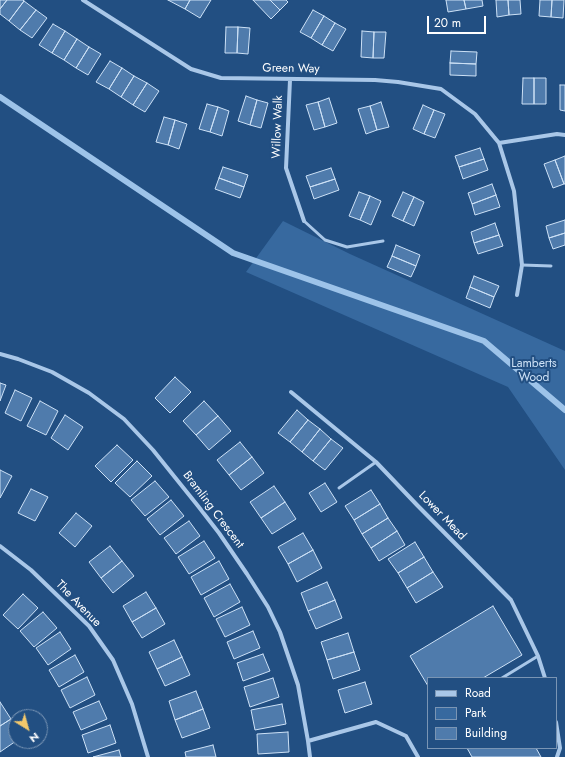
<!DOCTYPE html>
<style>
body{margin:0}
#map{position:relative;width:565px;height:757px;overflow:hidden;background:#224f82;font-family:Jost,sans-serif}
canvas{display:block}
.legend{position:absolute;left:427px;top:677px;width:130px;height:72px;box-sizing:border-box;background:#224f82;border:1px solid #7a95b4;margin:0;padding:5px 7px;list-style:none;font-size:12px;color:#fff}
.legend li{display:flex;align-items:center;gap:8px;height:20px}
.legend b{width:20px;border:1px solid #7a95b4}
.north{position:absolute;left:8px;top:709px;width:40px;height:40px;box-sizing:border-box;background:#224f82;border:1px solid #7a95b4;border-radius:50%;rotate:143deg;font-size:11px;font-weight:700;line-height:16px;text-align:center;color:#fff}
.north::after{content:'';display:block;margin:auto;width:14px;height:18px;background:#f3c86c;clip-path:polygon(50% 0,100% 100%,50% 72%,0 100%)}
.scale{position:absolute;left:427px;top:16px;width:59px;height:18px;box-sizing:border-box;border:2px solid #fff;border-top:0;padding-left:5px;font-size:12px;line-height:14px;white-space:nowrap;color:#fff;-webkit-text-stroke:3px #224f82;paint-order:stroke}
</style>
<div id="map">
<canvas width="565" height="757"></canvas>
<ul class="legend">
<li><b style="height:5px;background:#a9c7e8"></b>Road</li>
<li><b style="height:11px;background:#37699f"></b>Park</li>
<li><b style="height:11px;background:#4f7bac"></b>Building</li>
</ul>
<div class="north">N</div>
<div class="scale">20 m</div>
</div>
<script>
const context = document.querySelector('canvas').getContext('2d');
context.lineJoin = 'round';
function fillPath(path, color) { context.fillStyle = color; context.fill(path, 'evenodd'); }
const toPath = rows => new Path2D(rows.map(r => 'M' + r).join(''));
function trace(path, color, width, dash) { context.strokeStyle = color; context.lineWidth = width; context.lineCap = dash ? 'butt' : 'round'; context.setLineDash(dash || []); context.stroke(path); }
function label(font, color, halo, rows, align = 'center') {
  context.font = font + ' Jost,sans-serif'; context.lineWidth = 4; context.setLineDash([]); context.textBaseline = 'middle'; context.strokeStyle = halo; context.fillStyle = color; for (const [text, x, y, turn = 0] of rows) {
    context.save(); context.translate(x, y); context.rotate((+turn || 0) * Math.PI / 180); context.textAlign = isNaN(turn) ? turn : align; if (halo) context.strokeText(text, 0, 0); context.fillText(text, 0, 0); context.restore();
  }
}
fillPath(toPath([
 [283,221,350,254,565,351,565,470,508,387,246,272]
]), '#37699f');
trace(toPath([
 [0,97,233,253,484,341,565,410]
]), '#9dc3e9', 6);
const building = toPath([
 [0,0,7,0,0,9,0,0],
 [7,0,23,0,24,1,9,21,0,14,0,9,7,0],
 [168,0,190,0,185,9,168,0],
 [190,0,211,0,200,18,185,9,190,0],
 [253,0,270,0,280,10,271,19,253,0],
 [270,0,286,0,288,2,280,10,270,0],
 [446,0,464,0,466,9,448,12,446,0],
 [464,0,482,0,483,6,466,9,464,0],
 [496,0,508,0,509,15,497,17,496,0],
 [508,0,520,0,521,14,509,15,508,0],
 [540,0,552,0,551,17,539,16,540,0],
 [552,0,564,0,563,18,551,17,552,0],
 [24,1,36,10,20,30,9,21,24,1],
 [36,10,47,18,32,38,20,30,36,10],
 [313,10,324,16,311,38,300,32,313,10],
 [324,16,335,23,322,45,311,38,324,16],
 [335,23,346,29,333,51,322,45,335,23],
 [53,24,65,31,52,53,39,45,53,24],
 [226,27,238,27,237,53,225,53,226,27],
 [238,27,250,28,248,54,237,53,238,27],
 [65,31,77,39,64,60,52,53,65,31],
 [362,31,374,32,373,58,361,57,362,31],
 [374,32,386,32,384,58,373,58,374,32],
 [77,39,89,47,76,68,64,60,77,39],
 [89,47,101,54,88,75,76,68,89,47],
 [451,51,477,52,476,64,450,63,451,51],
 [110,61,122,68,109,89,96,82,110,61],
 [450,63,476,64,476,76,450,75,450,63],
 [122,68,134,76,121,97,109,89,122,68],
 [134,76,147,83,133,105,121,97,134,76],
 [523,78,534,78,534,104,522,104,523,78],
 [534,78,546,78,546,104,534,104,534,78],
 [147,83,159,91,145,112,133,105,147,83],
 [560,85,565,85,565,111,560,110,560,85],
 [246,96,257,100,250,125,238,121,246,96],
 [329,98,337,123,325,127,318,102,329,98],
 [257,100,268,103,261,128,250,125,257,100],
 [318,102,325,127,314,130,306,105,318,102],
 [381,102,389,127,377,130,370,106,381,102],
 [207,104,218,107,210,132,199,129,207,104],
 [423,105,434,110,424,134,413,129,423,105],
 [370,106,377,130,366,134,358,109,370,106],
 [218,107,229,111,222,136,210,132,218,107],
 [434,110,445,114,435,138,424,134,434,110],
 [164,117,175,120,168,145,156,142,164,117],
 [175,120,187,124,179,149,168,145,175,120],
 [480,148,484,159,459,167,455,156,480,148],
 [565,156,565,184,564,184,555,160,565,156],
 [484,159,488,170,463,179,459,167,484,159],
 [555,160,564,184,553,188,544,164,555,160],
 [223,167,248,175,244,187,219,178,223,167],
 [331,168,335,179,310,187,306,176,331,168],
 [219,178,244,187,240,198,215,189,219,178],
 [335,179,339,190,314,199,310,187,335,179],
 [492,184,496,195,472,204,468,193,492,184],
 [359,192,370,196,360,220,349,216,359,192],
 [403,192,414,197,403,221,392,216,403,192],
 [496,195,500,207,475,215,472,204,496,195],
 [370,196,381,201,371,225,360,220,370,196],
 [414,197,424,202,414,226,403,221,414,197],
 [565,220,565,233,549,238,546,226,565,220],
 [495,223,499,235,474,243,471,232,495,223],
 [565,233,565,245,553,249,549,238,565,233],
 [499,235,503,246,478,254,474,243,499,235],
 [396,245,420,255,416,266,392,256,396,245],
 [392,256,416,266,411,277,387,267,392,256],
 [474,276,499,286,494,297,470,287,474,276],
 [470,287,494,297,490,308,466,298,470,287],
 [175,377,191,392,170,413,155,398,175,377],
 [0,383,6,385,0,401,0,383],
 [15,390,32,398,21,421,5,413,15,390],
 [40,401,58,411,46,435,27,426,40,401],
 [204,401,218,416,196,435,183,421,204,401],
 [297,410,308,420,290,442,278,433,297,410],
 [65,415,83,427,68,450,51,438,65,415],
 [218,416,231,431,209,450,196,435,218,416],
 [308,420,320,429,302,452,290,442,308,420],
 [320,429,331,439,313,461,302,452,320,429],
 [331,439,343,448,325,470,313,461,331,439],
 [240,442,252,457,229,475,217,460,240,442],
 [117,445,133,460,111,482,95,466,117,445],
 [252,457,264,473,241,490,229,475,252,457],
 [137,461,152,476,130,497,115,483,137,461],
 [0,470,12,476,0,498,0,470],
 [155,481,169,497,145,516,131,500,155,481],
 [325,483,337,502,321,512,309,493,325,483],
 [274,486,285,502,261,518,250,502,274,486],
 [31,489,48,497,35,521,18,513,31,489],
 [371,490,380,504,354,520,345,506,371,490],
 [171,500,184,516,160,535,147,519,171,500],
 [285,502,296,519,272,534,261,518,285,502],
 [380,504,388,518,362,534,354,520,380,504],
 [76,513,92,526,75,547,59,533,76,513],
 [388,518,397,531,371,548,362,534,388,518],
 [189,521,200,536,176,554,164,538,189,521],
 [397,531,405,545,379,561,371,548,397,531],
 [303,533,313,550,288,564,278,547,303,533],
 [204,541,215,558,189,574,178,557,204,541],
 [415,542,424,557,398,573,388,559,415,542],
 [110,546,122,561,101,578,89,562,110,546],
 [313,550,322,568,297,582,288,564,313,550],
 [424,557,433,572,407,588,398,573,424,557],
 [122,561,134,576,113,593,101,578,122,561],
 [219,561,229,579,201,595,191,577,219,561],
 [433,572,443,587,416,603,407,588,433,572],
 [327,582,335,600,308,611,301,593,327,582],
 [230,584,240,602,214,617,204,598,230,584],
 [146,592,156,608,132,622,123,606,146,592],
 [23,594,38,608,18,629,3,615,23,594],
 [335,600,342,618,316,629,308,611,335,600],
 [493,606,522,655,483,678,428,678,428,686,410,656,493,606],
 [242,607,250,625,225,637,216,619,242,607],
 [156,608,165,624,142,638,132,622,156,608],
 [43,612,57,628,34,647,20,631,43,612],
 [253,631,260,648,234,659,227,642,253,631],
 [60,632,71,649,48,665,36,648,60,632],
 [348,633,354,652,327,660,321,642,348,633],
 [174,640,182,657,157,669,149,652,174,640],
 [354,652,360,670,333,679,327,660,354,652],
 [263,654,270,671,243,681,237,663,263,654],
 [75,655,84,672,59,687,49,670,75,655],
 [182,657,190,675,165,686,157,669,182,657],
 [87,677,95,695,70,708,61,690,87,677],
 [273,678,279,697,250,707,244,687,273,678],
 [365,682,372,704,345,713,338,690,365,682],
 [196,691,203,709,175,720,169,701,196,691],
 [99,701,107,719,81,730,73,712,99,701],
 [0,702,11,719,0,726,0,702],
 [282,704,286,724,255,730,251,710,282,704],
 [203,709,210,728,182,738,175,720,203,709],
 [11,719,16,726,16,741,0,752,0,726,11,719],
 [110,725,116,743,88,753,82,735,110,725],
 [288,732,289,752,258,754,257,734,288,732],
 [213,745,216,757,186,757,185,752,213,745],
 [467,748,536,748,541,757,472,757,467,748],
 [119,750,121,757,93,757,119,750]
]);
fillPath(building, '#4f7bac');
trace(building, '#cde1f6', 1);
trace(toPath([
 [304,221,325,240,347,247,383,241],
 [522,265,551,266],
 [339,488,376,462],
 [502,678,538,656]
]), '#a9c7e8', 3);
trace(toPath([
 [83,0,191,69,221,78,375,80,398,82,441,89,475,114,499,143,514,191,522,265,517,295],
 [290,80,286,168,304,221],
 [499,143,557,134,565,135],
 [0,354,18,359,52,372,89,393,124,419,153,450,198,506,219,533,247,574,268,607,280,632,298,685,308,741,310,757],
 [291,392,376,462,417,505,511,600,538,656,545,678],
 [0,546,31,570,89,626,113,660,132,704,148,757],
 [556,722,560,748,557,757],
 [308,741,376,722,406,736,418,757]
]), '#a9c7e8', 4);
label('12px', '#fff', '#224f82', [
 ["Green Way",291,69,1],
 ["Willow Walk",278,127,-88],
 ["Bramling Crescent",213,510,53],
 ["Lower Mead",442,516,46],
 ["The Avenue",78,604,46]
]);
label('12px', '#cde1f6', '#224f82', [
 ["Lamberts",534,364],
 ["Wood",534,378]
]);
</script>
